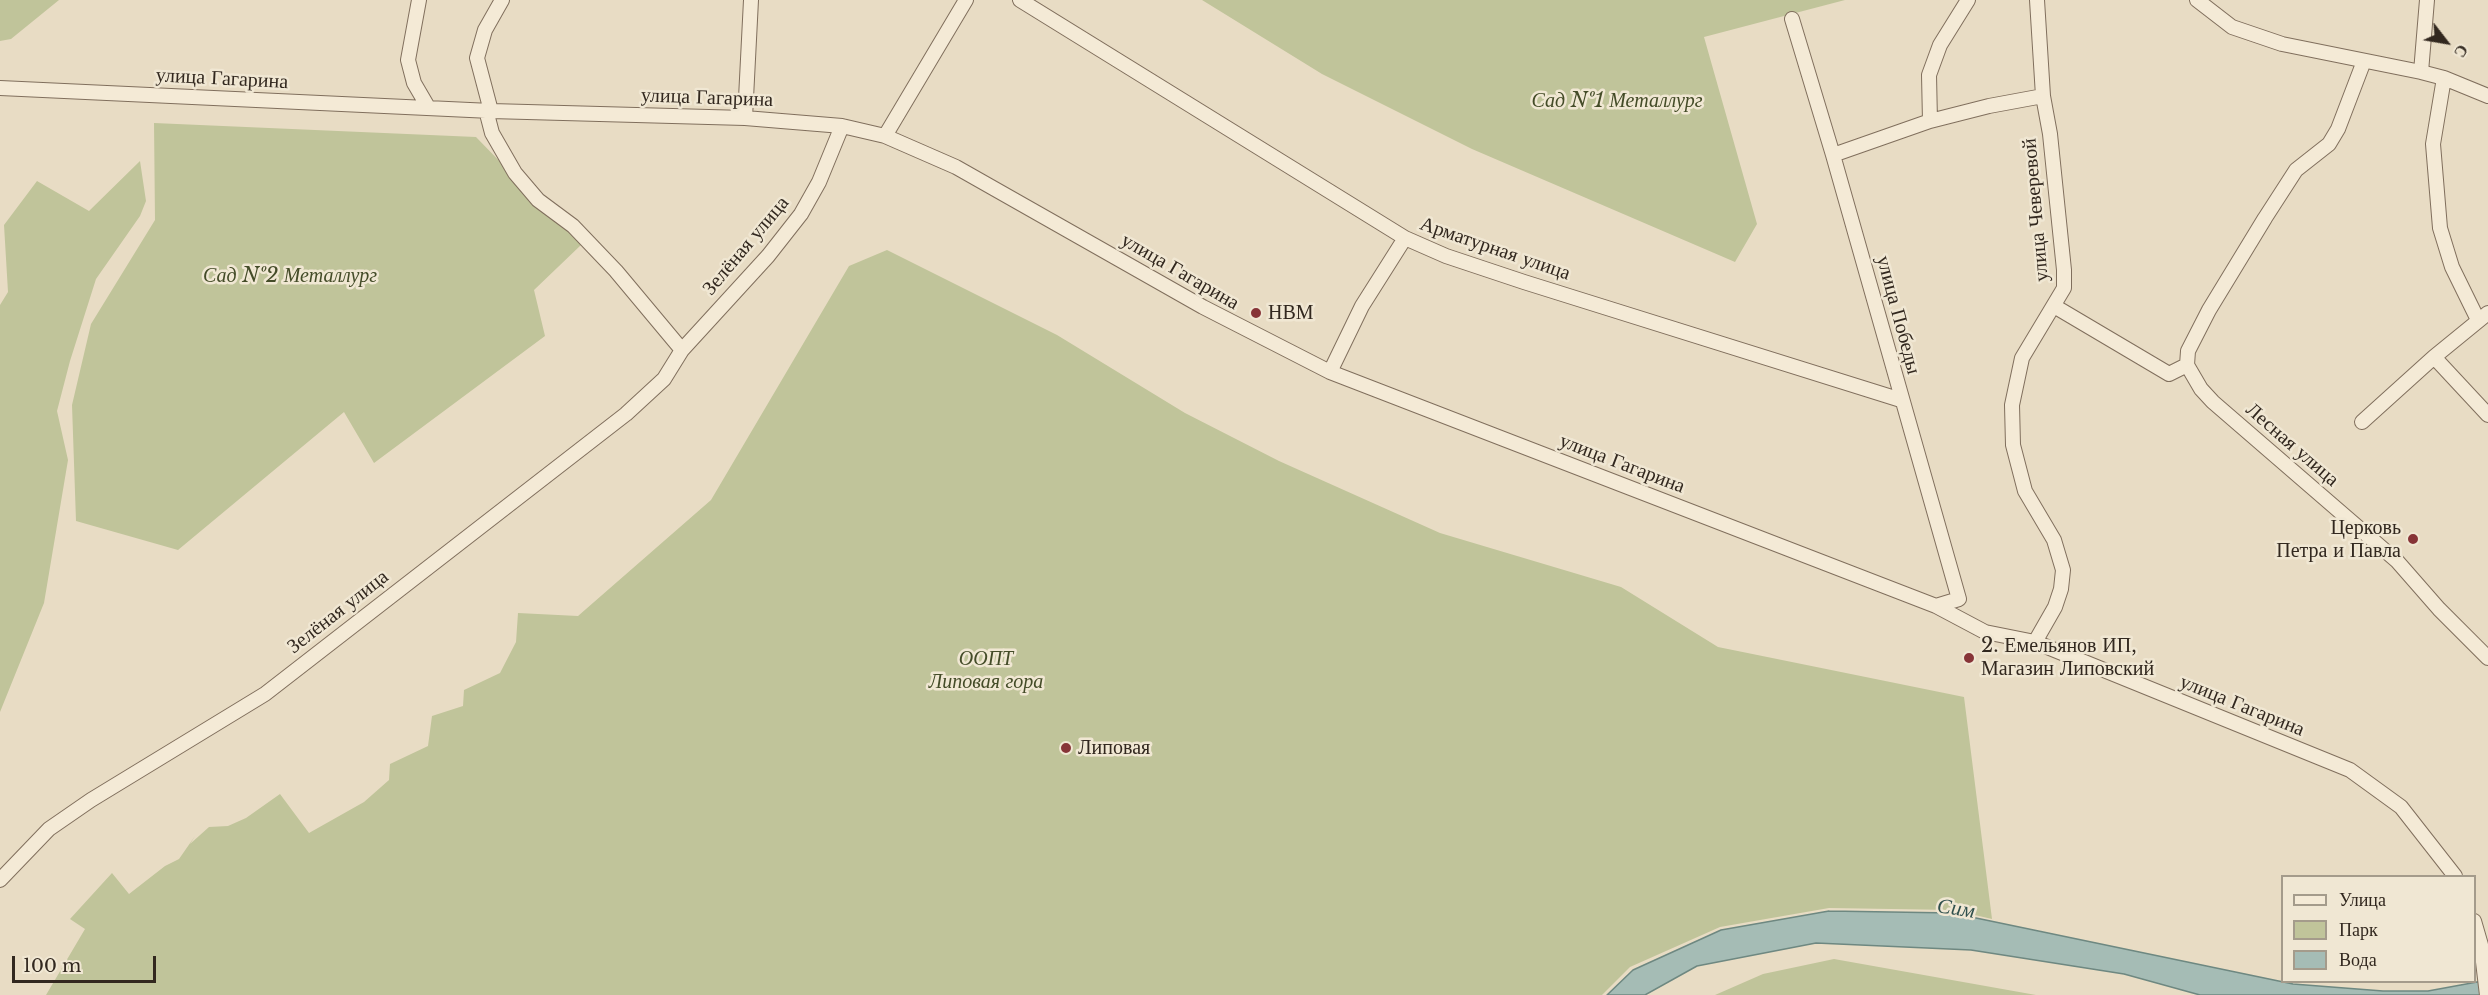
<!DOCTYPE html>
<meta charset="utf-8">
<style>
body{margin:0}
#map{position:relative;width:2488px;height:995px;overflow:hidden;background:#e8dcc4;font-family:"Libre Baskerville",serif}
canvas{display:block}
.legend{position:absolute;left:2281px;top:875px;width:195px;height:108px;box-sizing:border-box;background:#f0e7d3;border:2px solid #a49b8b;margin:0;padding:8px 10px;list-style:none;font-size:18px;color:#32281f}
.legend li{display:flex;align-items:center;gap:12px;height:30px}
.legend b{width:30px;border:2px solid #a49b8b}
.north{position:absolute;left:2416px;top:12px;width:60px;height:60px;-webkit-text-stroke:4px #f0e7d3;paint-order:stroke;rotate:121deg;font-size:16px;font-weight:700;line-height:24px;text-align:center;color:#32281f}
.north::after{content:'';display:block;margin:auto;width:21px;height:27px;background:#32281f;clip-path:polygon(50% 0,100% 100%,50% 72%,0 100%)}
.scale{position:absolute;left:12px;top:956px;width:144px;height:27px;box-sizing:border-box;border:3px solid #32281f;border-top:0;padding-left:8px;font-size:18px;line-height:21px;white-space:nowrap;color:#32281f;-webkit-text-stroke:4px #f0e7d3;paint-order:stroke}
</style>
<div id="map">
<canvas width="2488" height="995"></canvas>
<ul class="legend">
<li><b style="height:8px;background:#f4ead6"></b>Улица</li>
<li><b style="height:16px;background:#c0c49a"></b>Парк</li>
<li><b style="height:16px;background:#a5bcb5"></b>Вода</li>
</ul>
<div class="north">С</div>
<div class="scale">100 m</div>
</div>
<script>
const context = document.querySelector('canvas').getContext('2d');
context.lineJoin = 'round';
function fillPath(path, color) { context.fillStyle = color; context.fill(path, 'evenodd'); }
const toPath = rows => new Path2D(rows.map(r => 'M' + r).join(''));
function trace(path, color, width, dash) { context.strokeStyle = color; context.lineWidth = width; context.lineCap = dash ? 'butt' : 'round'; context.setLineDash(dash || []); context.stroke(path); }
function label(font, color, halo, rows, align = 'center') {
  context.font = font + ' "Libre Baskerville",serif'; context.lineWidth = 5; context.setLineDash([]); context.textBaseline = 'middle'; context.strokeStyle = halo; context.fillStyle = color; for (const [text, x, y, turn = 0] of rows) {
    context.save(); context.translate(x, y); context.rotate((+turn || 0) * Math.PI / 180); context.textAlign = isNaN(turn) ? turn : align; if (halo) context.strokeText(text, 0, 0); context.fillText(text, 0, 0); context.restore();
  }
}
fillPath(toPath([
 [0,0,59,0,11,39,0,41],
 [1202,0,1845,0,1704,37,1757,224,1735,262,1472,149,1322,74],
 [154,123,476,137,581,245,534,290,545,336,374,463,344,412,178,550,76,521,72,405,91,324,155,220],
 [140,161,146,201,140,216,96,279,70,361,57,411,68,460,44,603,0,712,0,305,8,292,4,225,37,181,89,211],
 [887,250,1057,335,1185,413,1279,461,1440,533,1621,587,1718,647,1964,697,1992,919,1953,910,1829,908,1720,927,1630,967,1602,995,46,995,85,929,70,919,112,873,129,894,165,866,179,859,195,836,190,844,209,827,228,826,246,818,280,794,309,833,364,802,389,780,390,764,428,746,432,716,463,706,464,690,500,673,516,642,518,613,578,616,711,500,849,266],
 [1834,959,2036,995,1715,995,1763,974]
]), '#c0c49a');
const water = toPath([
 [1829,911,1952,913,2293,984,2383,991,2428,991,2488,980,2488,995,2200,995,2124,974,1971,950,1816,943,1697,966,1645,995,1607,995,1633,970,1721,930,1829,911]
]);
fillPath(water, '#a5bcb5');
trace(water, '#6e8881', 1.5);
const minor = toPath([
 [419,0,408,60,414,83,428,107],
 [1020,0,1405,238,1446,256,1524,282,1901,400],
 [2197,0,2232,27,2282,44,2421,72,2444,78,2488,96],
 [1792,19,1833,155,1959,599,1936,606],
 [2421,72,2427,0],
 [2444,78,2433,144,2440,228,2452,267,2478,320],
 [0,88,491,111,745,118,842,126,885,136,956,167,1203,307,1330,372,1936,606,1985,632,2035,642,2350,770,2401,807,2455,876],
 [486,110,492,133,515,173,538,200,573,226,616,271,682,350],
 [491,111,477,58,485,30,502,0],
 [745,118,751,0],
 [1930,121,1929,75,1940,45,1968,0],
 [885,136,966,0],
 [1833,155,1930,121,1989,106,2043,96],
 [2054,306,2169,374,2187,365,2201,389,2213,402,2397,561,2439,609,2488,658],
 [2434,357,2488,415],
 [2187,365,2188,351,2209,310,2265,218,2296,170,2329,144,2338,129,2364,61],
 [1330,372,1362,306,1405,238],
 [2362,422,2434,357,2488,313],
 [2035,642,2055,607,2061,589,2063,570,2054,540,2025,491,2013,445,2012,405,2022,358,2064,288,2064,270,2050,134,2043,96,2037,0],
 [0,880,49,829,91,800,265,694,626,414,664,379,682,350,768,256,801,214,819,182,842,126],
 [2474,921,2481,945,2487,995]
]);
trace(minor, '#806f5d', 16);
trace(minor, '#f4ead6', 14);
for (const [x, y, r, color] of [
 [1256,313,6,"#873437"],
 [2413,539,6,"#873437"],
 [1969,658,6,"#873437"],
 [1066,748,6,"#873437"]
]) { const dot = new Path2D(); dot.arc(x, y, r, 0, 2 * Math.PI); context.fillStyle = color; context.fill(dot); trace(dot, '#f0e7d3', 2); }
label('20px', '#32281f', '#f0e7d3', [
 ["улица Гагарина",222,79,3],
 ["улица Гагарина",707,98,2],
 ["улица Чеверевой",2036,210,-95],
 ["Зелёная улица",746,246,-50],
 ["Арматурная улица",1495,249,19],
 ["улица Гагарина",1180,272,30],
 ["улица Победы",1898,315,75],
 ["Лесная улица",2292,445,41],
 ["улица Гагарина",1622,464,21],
 ["Зелёная улица",338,612,-38],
 ["улица Гагарина",2242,706,22]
]);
label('italic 20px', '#444c28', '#f0e7d3', [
 ["Сад №1 Металлург",1617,101],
 ["Сад №2 Металлург",290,276],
 ["ООПТ",986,659],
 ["Липовая гора",986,682]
]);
label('20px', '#32281f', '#f0e7d3', [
 ["НВМ",1268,313],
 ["Церковь",2401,528,"right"],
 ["Петра и Павла",2401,551,"right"],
 ["2. Емельянов ИП,",1981,646],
 ["Магазин Липовский",1981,669],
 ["Липовая",1078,748]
], 'left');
label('italic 21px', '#30504d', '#f0e7d3', [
 ["Сим",1956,909,9]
]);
</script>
